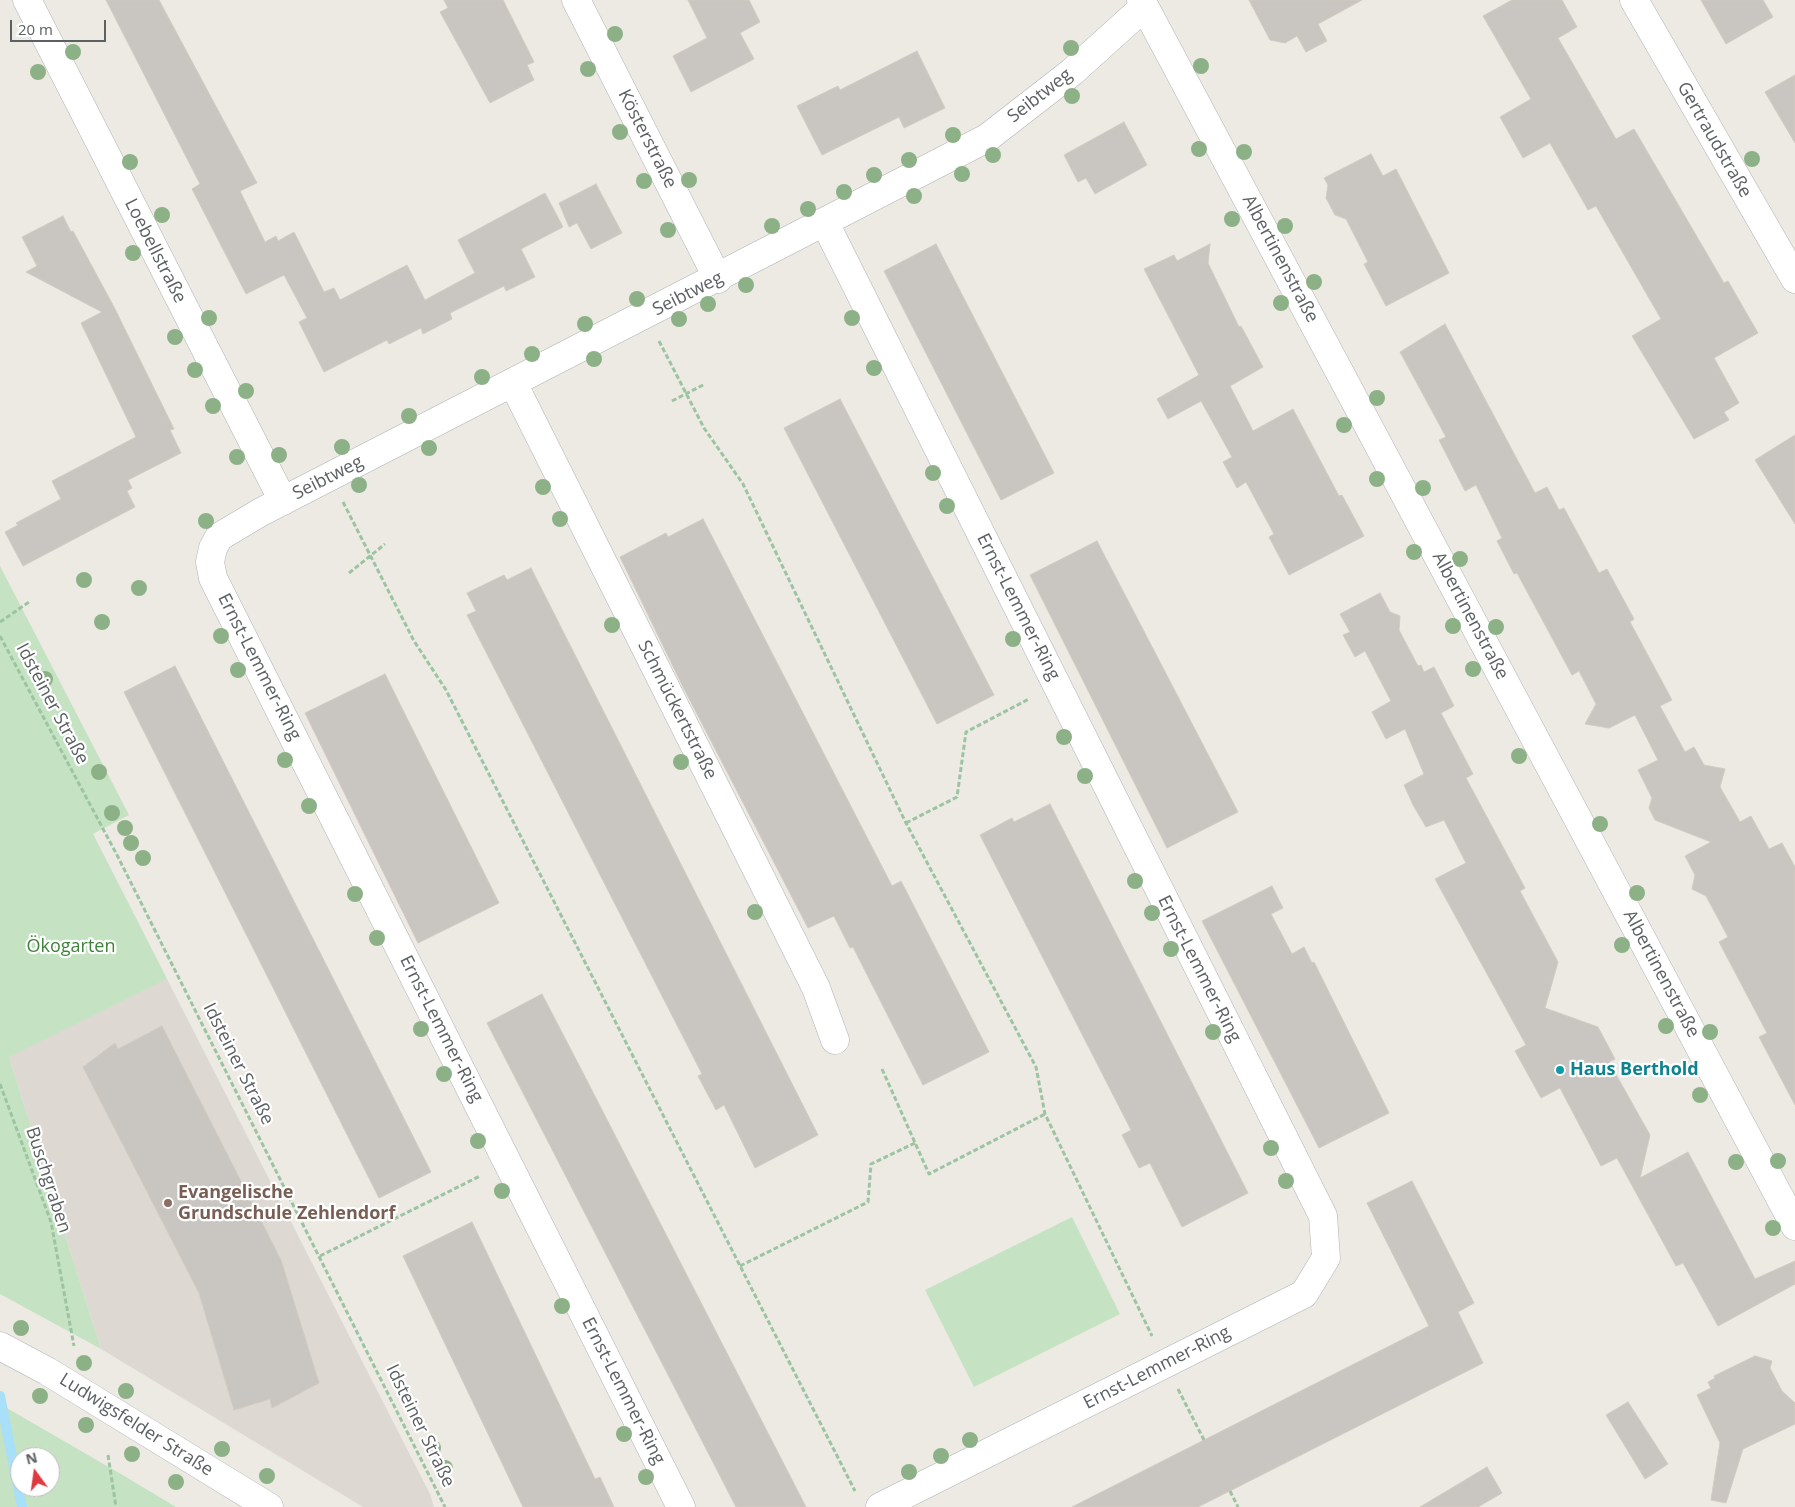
<!DOCTYPE html>
<meta charset="utf-8">
<style>
body{margin:0}
#map{position:relative;width:1795px;height:1507px;overflow:hidden;background:#edeae4;font-family:"Open Sans",sans-serif}
canvas{display:block}
.north{position:absolute;left:10px;top:1447px;width:50px;height:50px;box-sizing:border-box;background:#fff;border:1px solid #bebfc1;border-radius:50%;rotate:346deg;font-size:14px;font-weight:700;line-height:20px;text-align:center;color:#5c6063}
.north::after{content:'';display:block;margin:auto;width:18px;height:22px;background:#de393f;clip-path:polygon(50% 0,100% 100%,50% 72%,0 100%)}
.scale{position:absolute;left:10px;top:20px;width:96px;height:22px;box-sizing:border-box;border:2px solid #5c6063;border-top:0;padding-left:6px;font-size:15px;line-height:18px;white-space:nowrap;color:#5c6063;-webkit-text-stroke:4px #fff;paint-order:stroke}
</style>
<div id="map">
<canvas width="1795" height="1507"></canvas>
<div class="north">N</div>
<div class="scale">20 m</div>
</div>
<script>
const context = document.querySelector('canvas').getContext('2d');
context.lineJoin = 'round';
function fillPath(path, color) { context.fillStyle = color; context.fill(path, 'evenodd'); }
const toPath = rows => new Path2D(rows.map(r => 'M' + r).join(''));
function trace(path, color, width, dash) { context.strokeStyle = color; context.lineWidth = width; context.lineCap = dash ? 'butt' : 'round'; context.setLineDash(dash || []); context.stroke(path); }
function label(font, color, halo, rows, align = 'center') {
  context.font = font + ' "Open Sans",sans-serif'; context.lineWidth = 4.5; context.setLineDash([]); context.textBaseline = 'middle'; context.strokeStyle = halo; context.fillStyle = color; for (const [text, x, y, turn = 0] of rows) {
    context.save(); context.translate(x, y); context.rotate((+turn || 0) * Math.PI / 180); context.textAlign = isNaN(turn) ? turn : align; if (halo) context.strokeText(text, 0, 0); context.fillText(text, 0, 0); context.restore();
  }
}
fillPath(toPath([
 [93,834,430,1494,434,1507,363,1507,101,1349,9,1057,0,884]
]), '#ddd9d2');
fillPath(toPath([
 [0,566,129,815,93,834,167,979,9,1057,101,1349,0,1294],
 [1072,1217,1120,1314,974,1387,925,1290],
 [0,1404,126,1477,176,1507,0,1507],
 [20,1457,50,1457,50,1487,20,1487]
]), '#c5e3c2');
trace(toPath([
 [0,1396,22,1507]
]), '#a8dff9', 10);
const building = toPath([
 [106,0,159,0,257,183,240,191,265,242,276,236,278,241,294,232,324,292,334,288,340,300,407,265,425,300,475,273,458,240,545,193,563,227,521,249,535,277,506,291,504,286,450,313,452,319,423,334,421,328,389,344,387,340,324,372,299,322,307,318,284,275,246,294,192,189,200,184,106,0],
 [444,0,503,0,534,62,527,65,534,80,490,103,440,12,448,8,444,0],
 [688,0,749,0,760,22,740,33,754,59,691,92,673,56,707,38,688,0],
 [1249,0,1362,0,1318,24,1327,41,1306,52,1297,36,1285,43,1270,40,1249,0],
 [1512,0,1562,0,1577,27,1558,38,1616,139,1634,129,1724,283,1728,281,1758,333,1714,358,1739,403,1724,412,1729,420,1694,439,1632,336,1661,319,1596,206,1588,210,1550,143,1523,158,1500,117,1531,99,1483,16,1512,0],
 [1701,0,1763,0,1773,17,1726,44,1701,0],
 [917,51,945,108,904,128,899,117,822,155,797,106,838,86,840,90,917,51],
 [1795,75,1795,143,1765,92,1795,75],
 [1124,122,1147,165,1095,194,1086,178,1078,182,1064,155,1124,122],
 [1371,154,1383,176,1396,169,1449,273,1386,306,1364,264,1368,262,1346,219,1335,215,1326,198,1328,185,1324,178,1371,154],
 [596,184,622,233,591,249,577,223,569,227,559,203,596,184],
 [63,216,71,232,73,231,114,307,174,429,170,430,181,453,128,480,132,488,127,491,135,507,23,566,5,532,18,525,16,523,61,499,52,481,136,437,81,323,102,312,26,272,37,266,22,237,63,216],
 [936,244,1054,473,1001,500,884,271,936,244],
 [1210,244,1208,263,1239,327,1241,326,1263,367,1230,386,1253,431,1293,409,1339,496,1342,495,1364,536,1289,575,1269,537,1274,534,1246,482,1237,488,1223,462,1232,457,1201,401,1168,419,1157,399,1199,375,1144,269,1174,255,1177,261,1210,244],
 [1445,324,1535,493,1547,487,1559,510,1564,508,1599,573,1607,569,1634,619,1630,622,1672,700,1660,706,1685,752,1694,747,1704,765,1725,769,1720,787,1740,822,1751,816,1769,849,1782,843,1795,867,1795,1105,1759,1037,1767,1033,1719,942,1728,937,1706,896,1692,889,1695,875,1685,856,1711,842,1655,820,1649,808,1652,798,1638,770,1658,760,1635,715,1609,728,1585,724,1596,704,1579,671,1572,675,1517,573,1514,574,1497,541,1502,538,1476,485,1465,491,1439,440,1446,437,1400,352,1445,324],
 [840,399,994,695,937,724,784,428,840,399],
 [1795,435,1795,524,1755,460,1795,435],
 [703,519,892,886,901,881,989,1052,923,1085,853,947,850,948,834,916,808,928,683,687,620,557,666,533,668,537,703,519],
 [1097,541,1238,812,1167,848,1030,575,1097,541],
 [531,568,818,1135,755,1168,724,1105,716,1110,698,1076,702,1074,467,615,476,611,467,593,504,575,507,580,531,568],
 [1380,593,1390,612,1400,616,1399,630,1418,666,1421,665,1424,672,1434,667,1454,706,1441,713,1473,774,1466,778,1525,888,1520,891,1558,962,1545,1008,1598,1027,1615,1059,1609,1062,1650,1135,1640,1178,1688,1152,1755,1279,1795,1261,1795,1284,1718,1326,1683,1263,1676,1266,1617,1158,1601,1166,1560,1088,1541,1098,1515,1051,1526,1045,1435,879,1466,863,1444,820,1426,827,1413,805,1404,785,1424,774,1405,729,1386,739,1372,712,1391,701,1365,651,1355,657,1343,635,1350,632,1340,614,1380,593],
 [175,666,431,1172,379,1198,124,692,175,666],
 [385,674,499,903,418,943,305,713,385,674],
 [1050,804,1248,1193,1182,1227,1150,1163,1139,1168,1122,1135,1131,1130,980,835,1012,818,1014,822,1050,804],
 [1272,886,1283,908,1271,914,1292,954,1304,947,1312,963,1314,962,1389,1113,1319,1148,1202,921,1272,886],
 [542,994,581,1069,806,1507,736,1507,487,1023,542,994],
 [162,1026,281,1260,319,1383,272,1408,270,1399,234,1410,199,1293,83,1067,115,1043,118,1049,162,1026],
 [1412,1181,1474,1303,1458,1312,1483,1363,1198,1507,1072,1507,1429,1326,1367,1203,1412,1181],
 [472,1222,595,1479,600,1477,614,1507,523,1507,403,1256,472,1222],
 [1755,1356,1772,1361,1770,1368,1782,1391,1795,1403,1795,1424,1743,1449,1726,1503,1711,1500,1720,1443,1697,1395,1711,1388,1708,1382,1715,1378,1714,1376,1755,1356],
 [1628,1402,1668,1464,1645,1479,1606,1415,1628,1402],
 [1487,1467,1502,1493,1478,1507,1420,1507,1487,1467]
]);
fillPath(building, '#c9c5c0');
trace(building, '#d2cbc2', 1);
const street = toPath([
 [27,0,283,501],
 [576,0,718,279],
 [1141,0,1795,1226],
 [1634,0,1795,279],
 [825,223,1323,1216,1326,1258,1304,1294,880,1507],
 [513,383,816,988,835,1040],
 [681,1507,213,578,210,562,213,548,219,537,261,512,987,138,1072,72,1144,7]
]);
const secondary = toPath([
 [0,1346,47,1371,269,1507]
]);
trace(street, '#afb2b5', 29);
trace(secondary, '#b0b4b8', 29);
trace(toPath([
 [659,341,704,428,743,484,906,823,1036,1067,1045,1114,1152,1336],
 [672,401,705,384],
 [343,502,414,641,446,690,855,1491],
 [349,573,385,544],
 [0,622,29,602],
 [0,636,117,855,445,1507],
 [906,823,957,797,966,732,1029,699],
 [882,1069,929,1174,1045,1114],
 [0,1084,51,1222,74,1346],
 [320,1256,480,1176],
 [740,1266,868,1202,871,1164,915,1143],
 [1178,1389,1204,1440],
 [108,1455,116,1507],
 [1230,1491,1238,1507]
]), '#9cc4a3', 3, [5, 2.5]);
trace(street, '#fff', 28);
trace(secondary, '#fff', 28);
context.fillStyle = '#8db187';
for (const [x, y] of [
 [615,34],
 [1071,48],
 [73,52],
 [1201,66],
 [588,69],
 [38,72],
 [1072,96],
 [620,132],
 [953,135],
 [1199,149],
 [1244,152],
 [993,155],
 [1752,159],
 [909,160],
 [130,162],
 [962,174],
 [874,175],
 [689,180],
 [644,181],
 [844,192],
 [914,196],
 [808,209],
 [162,215],
 [1232,219],
 [772,226],
 [1285,226],
 [668,230],
 [133,253],
 [1314,282],
 [746,285],
 [637,299],
 [1281,303],
 [708,304],
 [209,318],
 [852,318],
 [679,319],
 [585,324],
 [175,337],
 [532,354],
 [594,359],
 [874,368],
 [195,370],
 [482,377],
 [246,391],
 [1377,398],
 [213,406],
 [409,416],
 [1344,425],
 [342,447],
 [429,448],
 [279,455],
 [237,457],
 [933,473],
 [1377,479],
 [359,485],
 [543,487],
 [1423,488],
 [947,506],
 [560,519],
 [206,521],
 [1414,552],
 [1460,559],
 [84,580],
 [139,588],
 [102,622],
 [612,625],
 [1453,626],
 [1496,627],
 [221,636],
 [1013,639],
 [1473,669],
 [238,670],
 [45,679],
 [1064,737],
 [1519,756],
 [285,760],
 [681,762],
 [99,772],
 [1085,776],
 [309,806],
 [112,813],
 [1600,824],
 [125,828],
 [131,843],
 [143,858],
 [1135,881],
 [1637,893],
 [355,894],
 [755,912],
 [1152,913],
 [377,938],
 [1622,945],
 [1171,949],
 [1666,1026],
 [421,1029],
 [1213,1032],
 [1710,1032],
 [444,1074],
 [1700,1095],
 [478,1141],
 [1271,1148],
 [1778,1161],
 [1736,1162],
 [1286,1181],
 [502,1191],
 [1773,1228],
 [562,1306],
 [21,1328],
 [84,1363],
 [126,1391],
 [40,1396],
 [86,1425],
 [624,1434],
 [970,1440],
 [433,1448],
 [222,1449],
 [132,1454],
 [941,1456],
 [445,1468],
 [909,1472],
 [267,1476],
 [646,1477],
 [176,1482]
]) { context.beginPath(); context.arc(x, y, 8, 0, 2 * Math.PI); context.fill(); }
for (const [x, y, r, color] of [
 [1560,1070,5,"#0f9aa8"],
 [168,1203,5,"#8d6e63"]
]) { const dot = new Path2D(); dot.arc(x, y, r, 0, 2 * Math.PI); context.fillStyle = color; context.fill(dot); trace(dot, '#fff', 2); }
label('18px', '#5c6063', '#fff', [
 ["Seibtweg",1040,96,-38],
 ["Kösterstraße",647,139,63],
 ["Gertraudstraße",1714,140,60],
 ["Loebellstraße",155,251,63],
 ["Albertinenstraße",1280,259,62],
 ["Seibtweg",688,294,-27],
 ["Seibtweg",328,478,-27],
 ["Ernst-Lemmer-Ring",1018,607,63],
 ["Albertinenstraße",1470,616,62],
 ["Ernst-Lemmer-Ring",259,667,63],
 ["Idsteiner Straße",52,704,62],
 ["Schmückertstraße",677,710,63],
 ["Ernst-Lemmer-Ring",1199,969,63],
 ["Albertinenstraße",1661,974,62],
 ["Ernst-Lemmer-Ring",441,1029,63],
 ["Idsteiner Straße",238,1064,63],
 ["Buschgraben",48,1180,72],
 ["Ernst-Lemmer-Ring",1157,1368,-27],
 ["Ernst-Lemmer-Ring",623,1391,63],
 ["Ludwigsfelder Straße",136,1425,32],
 ["Idsteiner Straße",420,1426,64]
]);
label('18px', '#3f833b', '#fff', [
 ["Ökogarten",71,947]
]);
label('bold 18px', '#0d838f', '#fff', [
 ["Haus Berthold",1570,1070]
], 'left');
label('bold 18px', '#785e54', '#fff', [
 ["Evangelische",178,1193],
 ["Grundschule Zehlendorf",178,1214]
], 'left');
</script>
